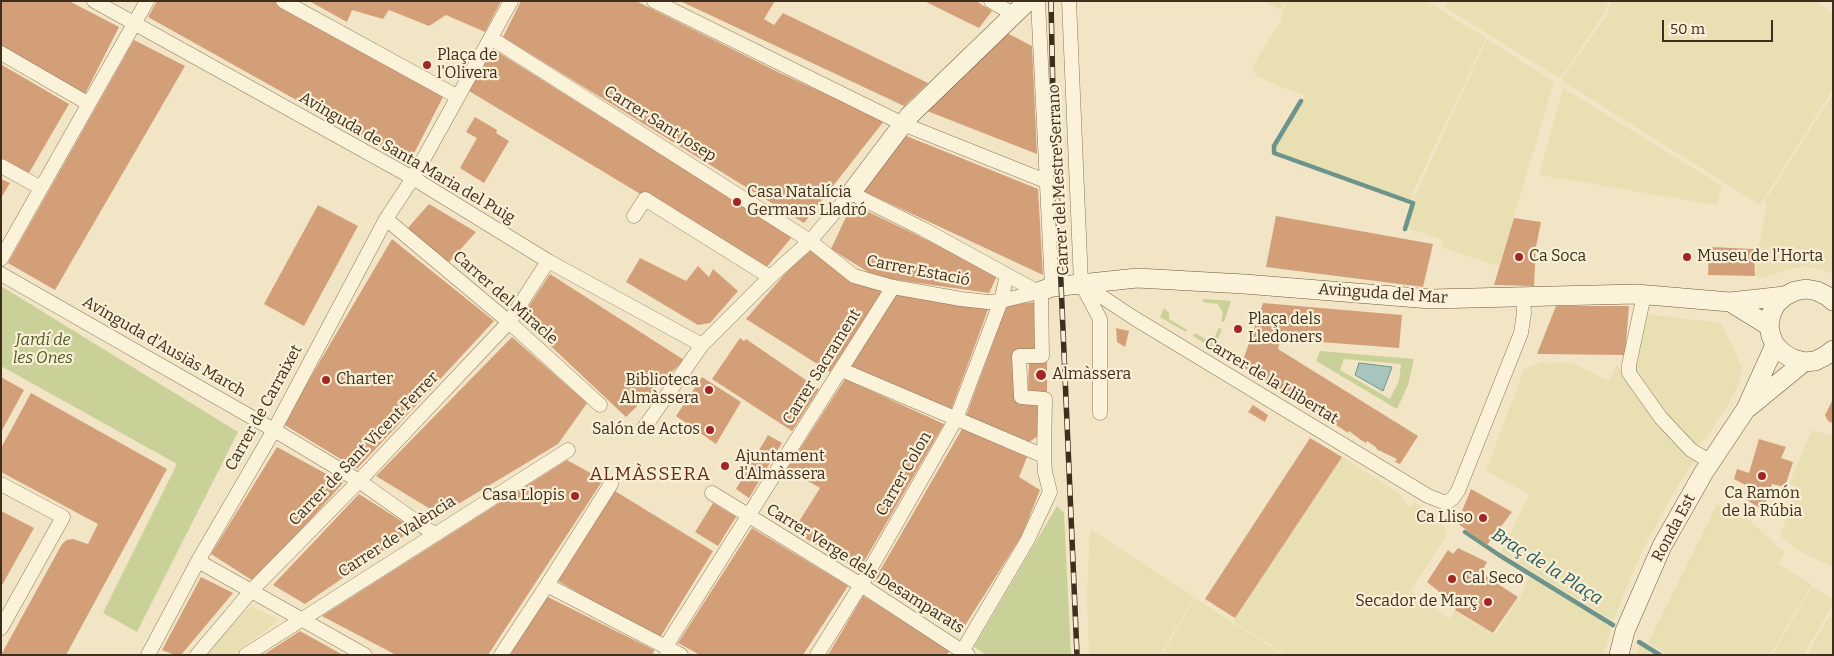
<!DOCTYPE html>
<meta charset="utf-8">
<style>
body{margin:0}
#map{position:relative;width:1834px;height:656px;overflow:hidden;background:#f2e5c6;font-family:Bitter,serif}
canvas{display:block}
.frame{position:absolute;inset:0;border:2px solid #3e2e1e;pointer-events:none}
.scale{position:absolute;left:1662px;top:20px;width:111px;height:22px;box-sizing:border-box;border:2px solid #3e2e1e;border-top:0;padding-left:6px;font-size:15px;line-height:18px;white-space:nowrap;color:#3e2e1e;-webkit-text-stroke:4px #f8efd6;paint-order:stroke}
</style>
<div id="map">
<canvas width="1834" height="656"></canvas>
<div class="frame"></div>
<div class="scale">50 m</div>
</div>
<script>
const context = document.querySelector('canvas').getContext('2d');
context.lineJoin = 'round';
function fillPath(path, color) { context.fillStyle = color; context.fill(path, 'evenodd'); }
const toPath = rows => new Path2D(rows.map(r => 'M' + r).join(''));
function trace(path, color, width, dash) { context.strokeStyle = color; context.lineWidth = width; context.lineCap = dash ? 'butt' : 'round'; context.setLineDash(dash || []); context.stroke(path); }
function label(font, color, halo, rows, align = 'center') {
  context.font = font + ' Bitter,serif'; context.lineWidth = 4.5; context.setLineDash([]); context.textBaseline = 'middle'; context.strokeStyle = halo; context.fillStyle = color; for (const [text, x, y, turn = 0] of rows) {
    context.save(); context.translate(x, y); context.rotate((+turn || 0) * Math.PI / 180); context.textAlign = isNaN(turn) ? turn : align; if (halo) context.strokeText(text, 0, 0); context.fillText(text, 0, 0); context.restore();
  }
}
fillPath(toPath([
 [1264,1,1286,1,1281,10],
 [1288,1,1426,1,1486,38,1412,194,1411,200,1278,153,1276,146,1305,96,1257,77,1252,67,1276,29,1281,20,1282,12],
 [1448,1,1609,1,1603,15,1562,76,1557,77,1445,7],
 [1612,1,1814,1,1833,13,1833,89,1760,205,1561,80,1607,15],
 [1487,39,1554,82,1499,267,1442,247,1442,240,1407,228,1414,198],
 [1563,88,1722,186,1717,205,1539,175],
 [1833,94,1833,274,1821,269,1805,267,1795,268,1759,279,1756,275,1756,262,1767,203,1765,201],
 [1647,314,1721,323,1742,367,1739,383,1727,406,1705,439,1699,444,1695,446,1663,414,1634,370],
 [1543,361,1548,364,1565,362,1577,365,1609,381,1617,365,1655,422,1686,456,1694,461,1672,496,1643,549,1613,621,1501,552,1529,494,1486,471,1524,369],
 [1812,430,1833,436,1833,567,1802,553,1780,536,1798,488,1789,484],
 [1342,457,1402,495,1401,499,1410,507,1414,502,1429,511,1444,527,1447,534,1411,591,1449,619,1455,611,1495,635,1520,597,1530,577,1612,627,1603,655,1286,655,1233,621],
 [1717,505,1744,515,1785,553,1778,564,1812,584,1770,655,1668,655,1648,643],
 [1090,529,1194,597,1160,655,1089,655,1087,594],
 [1812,587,1833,599,1833,604,1803,655,1772,655],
 [1195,598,1232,622,1283,655,1162,655],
 [251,606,279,620,233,655,204,655],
 [1829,616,1833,618,1833,655,1807,655],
 [1640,644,1657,655,1636,655]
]), '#e8e0b2');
fillPath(toPath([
 [1,286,238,432,137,632,103,613,177,464,1,366],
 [1203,299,1231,301,1224,322,1221,321,1223,313,1218,304,1203,302],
 [1164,308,1169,313,1169,319,1187,330,1186,332,1160,317],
 [1219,328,1222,329,1214,349,1193,336,1195,333,1207,340,1215,336],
 [1320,351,1414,359,1408,385,1397,409,1316,361],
 [1344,359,1401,364,1399,381,1390,399,1340,370],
 [1057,506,1064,513,1071,655,986,655,974,647]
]), '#cad198');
const water = toPath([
 [1359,363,1392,367,1383,391,1355,375,1359,363]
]);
fillPath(water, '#a7c5bc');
trace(water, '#6d948b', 1);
trace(toPath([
 [1301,101,1274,146,1274,153,1413,203,1405,229],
 [1465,532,1499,555,1613,625],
 [1639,642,1660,655]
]), '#6d948b', 4.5);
fillPath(toPath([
 [1,1,69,1,119,27,85,94,1,48],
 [157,1,276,1,443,97,409,163,148,17],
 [309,1,501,1,485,32,446,15,429,26,389,10,383,19,352,10,347,22],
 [521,1,636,1,780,73,884,121,804,223,503,37],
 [680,1,775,1,764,19,774,25,783,13,928,83,904,106],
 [924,1,976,1,992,11,979,28],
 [1005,32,1032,46,1037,154,927,111],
 [134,40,185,66,55,290,8,263],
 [493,49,792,237,765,269,469,91],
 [2,65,69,104,29,173,1,158],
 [475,117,497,130,496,133,509,141,484,183,460,168,477,138,466,132],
 [904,135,1038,189,1043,275,863,191],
 [1,179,10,183,1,198],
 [429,204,476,232,449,262,407,229],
 [852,204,998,274,989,293,876,277,831,249],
 [318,205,358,226,304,326,264,304],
 [1276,216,1433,244,1423,287,1266,267],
 [1514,218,1541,222,1536,247,1534,286,1494,285],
 [392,239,494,321,357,469,283,424],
 [808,247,883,290,830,372,746,319],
 [1709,247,1754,249,1755,276,1708,275],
 [640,258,686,281,698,266,709,277,713,269,738,291,710,323,698,325,626,282],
 [550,274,684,360,626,417,521,318],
 [897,293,989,307,951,410,850,368],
 [1035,302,1037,348,1016,352,1019,403,1042,404,1042,433,1028,443,966,416,1007,305],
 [1263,303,1402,315,1399,348,1281,339,1278,349,1418,436,1400,464,1395,462,1397,459,1376,449,1377,448,1367,441,1366,443,1361,440,1349,431,1348,433,1336,425,1337,423,1327,417,1326,419,1316,413,1317,412,1309,407,1308,408,1290,395,1288,397,1278,390,1279,388,1267,381,1266,383,1260,380,1261,378,1241,366],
 [1556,306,1629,306,1625,355,1537,354],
 [1116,328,1129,331,1125,347,1117,342],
 [512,337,587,403,558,444,440,515,376,476],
 [740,338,744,341,746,339,819,389,792,431,712,379],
 [1029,360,1047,360,1047,393,1028,393],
 [1,377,24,390,1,432],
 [702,377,741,402,716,444,676,416],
 [845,379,944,424,859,570,793,531,820,488,787,469],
 [31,393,167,469,66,655,1,655,62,544,67,540,73,539,88,544,98,524,1,472,1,448],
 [1833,399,1833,423,1828,421,1825,415],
 [1253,405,1268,415,1265,422,1248,412],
 [962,429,1027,457,1019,477,1040,490,1022,535,959,635,874,581],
 [768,435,782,443,749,498,736,489],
 [1310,438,1342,457,1235,618,1205,599],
 [1759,439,1786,447,1781,458,1793,462,1785,487,1772,484,1763,510,1745,499,1749,487,1734,479,1737,469,1749,473],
 [277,447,343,483,255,582,211,554],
 [567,460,603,480,488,655,396,655,322,616],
 [1471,489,1512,512,1487,545,1457,523],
 [615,491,713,551,659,639,558,581],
 [359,494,414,529,305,604,273,585],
 [713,503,736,517,718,546,695,532],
 [1,511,34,528,1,587],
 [752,528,848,586,803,655,700,655,678,643],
 [1458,548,1487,562,1481,573,1518,597,1493,633,1455,610,1457,606,1427,582,1448,550,1453,554],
 [201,577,233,593,181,655,175,655,162,650],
 [546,596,654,650,653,655,510,655],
 [863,596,950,650,947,655,828,655],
 [300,631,343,655,263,655]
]), '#d39f79');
const street = toPath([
 [94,1,413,178,548,261,702,345],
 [283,1,458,97],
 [654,1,903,124,1048,182],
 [991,1,1013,14],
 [1038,1,1052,287],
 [1069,1,1081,283,1100,319,1100,413],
 [491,38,810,241,854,276,893,287,961,299,988,302,1001,301,1007,275],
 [1,53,89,104],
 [1,166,41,188],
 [634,216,645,199,770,277],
 [386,219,509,322,600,405],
 [1,259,147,1],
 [1,274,274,430,359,481,434,534],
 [1081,283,1134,318,1428,496,1446,503,1453,498,1458,491,1521,333,1524,313,1523,297],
 [1644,295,1629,365,1629,373,1661,418,1691,450,1711,462],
 [842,370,1044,456],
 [644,428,702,345,770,277,810,241,851,193,923,229,1038,292],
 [1,484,63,517,1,628],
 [712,493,861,585,968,655],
 [198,561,365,655],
 [547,585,681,655],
 [148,655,198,561,274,430,386,219,413,178,511,1],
 [197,655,252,590,359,481,509,322,548,261],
 [246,655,568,450],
 [501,655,547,585,611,484],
 [667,655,668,648,666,646,893,287],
 [817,655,861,585,956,419,1001,301,1038,292],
 [960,655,1027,541,1050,492,1045,472,1044,456,1045,399,1021,397,1019,356,1042,356,1041,291]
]);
const secondary = toPath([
 [851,193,909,116,1028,1],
 [1038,292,1052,287,1137,278,1244,284,1431,299,1636,294,1730,302,1785,296],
 [1833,301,1827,296,1817,291,1806,289,1795,291,1785,296,1776,304,1771,314,1769,326,1771,336,1775,345,1783,353,1793,359,1804,362,1815,361,1825,356,1833,350],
 [1730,302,1769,326],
 [1749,407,1804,362],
 [1619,655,1625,631,1662,546,1704,472,1746,409,1775,345]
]);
trace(street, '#8f765a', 15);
trace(secondary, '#71573d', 20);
trace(street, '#fbf2da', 14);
trace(secondary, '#fbf2da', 19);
const rail = toPath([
 [1051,1,1053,97,1077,655]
]);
trace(rail, '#3e2e1e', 5.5);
trace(rail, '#f8efd6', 4, [11]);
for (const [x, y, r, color] of [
 [427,65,5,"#a32525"],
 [737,202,5,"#a32525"],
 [1519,257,5,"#a32525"],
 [1687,257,5,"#a32525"],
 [1238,329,5,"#a32525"],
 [1041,375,6,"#a32525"],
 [326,380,5,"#a32525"],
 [709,390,5,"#a32525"],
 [710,430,5,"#a32525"],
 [725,466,5,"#a32525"],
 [1762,476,5,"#a32525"],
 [575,496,5,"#a32525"],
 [1483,518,5,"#a32525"],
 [1452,579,5,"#a32525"],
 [1488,602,5,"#a32525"]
]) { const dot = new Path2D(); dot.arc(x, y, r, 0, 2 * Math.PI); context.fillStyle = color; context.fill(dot); trace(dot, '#f8efd6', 2); }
label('16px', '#3e2e1e', '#f8efd6', [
 ["Plaça de",437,56],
 ["l'Olivera",437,74],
 ["Casa Natalícia",747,193],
 ["Germans Lladró",747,211],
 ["Ca Soca",1529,257],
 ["Museu de l'Horta",1697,257],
 ["Plaça dels",1248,320],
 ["Lledoners",1248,338],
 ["Almàssera",1052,375],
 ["Charter",336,380],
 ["Biblioteca",699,381,"right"],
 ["Almàssera",699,399,"right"],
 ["Salón de Actos",700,430,"right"],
 ["Ajuntament",735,457],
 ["d'Almàssera",735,475],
 ["Ca Ramón",1762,494,"center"],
 ["de la Rúbia",1762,512,"center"],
 ["Casa Llopis",565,496,"right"],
 ["Ca Lliso",1473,518,"right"],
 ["Cal Seco",1462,579],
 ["Secador de Març",1478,602,"right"]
], 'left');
label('16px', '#3e2e1e', '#f8efd6', [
 ["Carrer Sant Josep",660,124,32],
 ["Avinguda de Santa Maria del Puig",407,158,30],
 ["Carrer del Mestre Serrano",1059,180,-93],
 ["Carrer Estació",918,271,11],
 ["Avinguda del Mar",1383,294,4],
 ["Carrer del Miracle",505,298,41],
 ["Avinguda d'Ausiàs March",164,347,30],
 ["Carrer Sacrament",822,367,-58],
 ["Carrer de la Llibertat",1271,381,31],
 ["Carrer de Carraixet",264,408,-61],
 ["Carrer de Sant Vicent Ferrer",364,449,-46],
 ["Carrer Colon",904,474,-60],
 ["Ronda Est",1674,528,-62],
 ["Carrer de València",397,537,-33],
 ["Carrer Verge dels Desamparats",865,569,32]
]);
label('italic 16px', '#4d5c23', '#f8efd6', [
 ["Jardí de",43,341],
 ["les Ones",43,359]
]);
label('italic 18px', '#2d5f5c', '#f8efd6', [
 ["Braç de la Plaça",1547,567,32]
]);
context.letterSpacing = '1px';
label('19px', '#6e2d1a', '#f8efd6', [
 ["ALMÀSSERA",650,475]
]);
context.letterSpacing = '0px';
</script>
